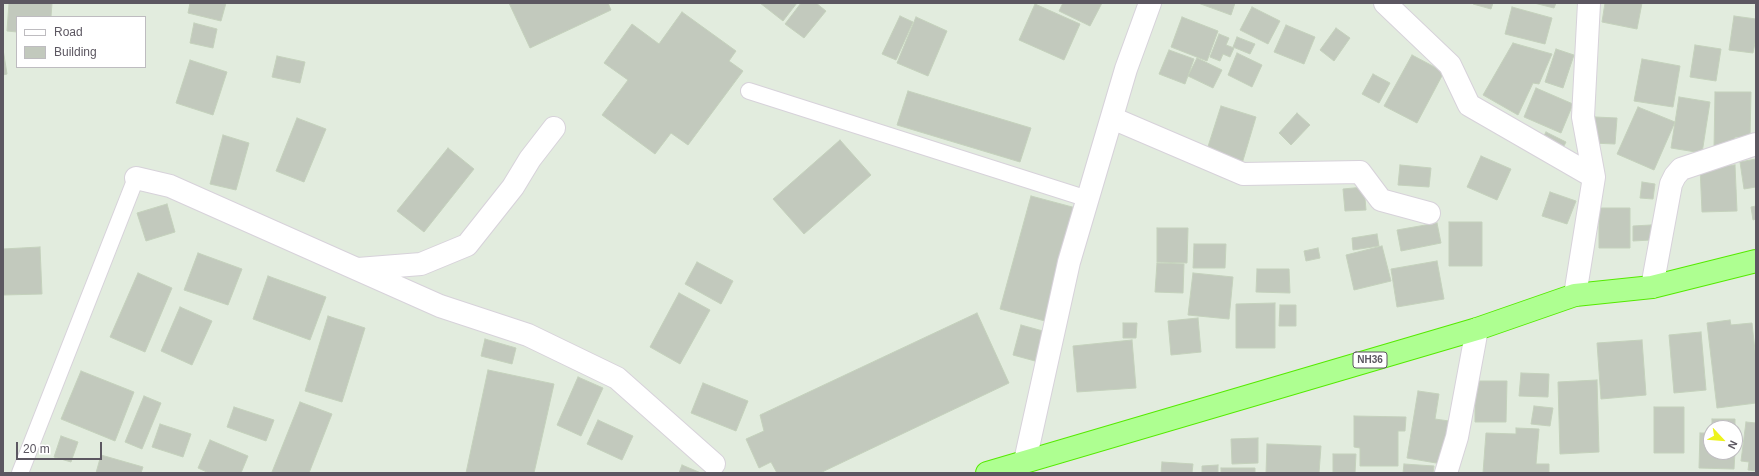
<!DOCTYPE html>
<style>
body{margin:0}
#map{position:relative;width:1759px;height:476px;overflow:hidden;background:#e2ecde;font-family:Arial,sans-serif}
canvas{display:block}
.frame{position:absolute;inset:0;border:4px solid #5c5761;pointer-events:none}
.legend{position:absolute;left:16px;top:16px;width:130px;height:52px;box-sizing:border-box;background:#fff;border:1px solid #bebcc0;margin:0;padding:5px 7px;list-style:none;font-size:12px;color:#5c5761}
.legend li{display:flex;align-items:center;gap:8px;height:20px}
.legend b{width:20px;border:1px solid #bebcc0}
.north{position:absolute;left:1703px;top:420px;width:40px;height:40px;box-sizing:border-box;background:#fff;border:1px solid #bebcc0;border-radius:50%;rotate:116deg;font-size:11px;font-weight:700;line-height:16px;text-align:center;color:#5c5761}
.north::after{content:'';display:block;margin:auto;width:14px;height:18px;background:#edf31d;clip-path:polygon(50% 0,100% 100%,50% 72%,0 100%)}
.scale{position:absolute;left:16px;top:442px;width:86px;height:18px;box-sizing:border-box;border:2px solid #5c5761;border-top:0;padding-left:5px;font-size:12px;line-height:14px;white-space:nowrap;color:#5c5761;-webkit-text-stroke:3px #fff;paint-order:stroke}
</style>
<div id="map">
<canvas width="1759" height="476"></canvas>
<div class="frame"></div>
<ul class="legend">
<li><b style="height:5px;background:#fff"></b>Road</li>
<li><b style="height:11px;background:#c2c9bd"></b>Building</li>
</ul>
<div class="north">N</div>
<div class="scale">20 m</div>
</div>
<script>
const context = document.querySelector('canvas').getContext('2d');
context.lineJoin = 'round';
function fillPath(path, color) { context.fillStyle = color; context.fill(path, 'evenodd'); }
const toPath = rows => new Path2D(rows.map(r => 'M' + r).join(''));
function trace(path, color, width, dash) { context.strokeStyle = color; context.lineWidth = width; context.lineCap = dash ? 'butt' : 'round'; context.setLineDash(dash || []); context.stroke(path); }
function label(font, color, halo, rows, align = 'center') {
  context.font = font + ' Arial,sans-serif'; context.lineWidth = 3; context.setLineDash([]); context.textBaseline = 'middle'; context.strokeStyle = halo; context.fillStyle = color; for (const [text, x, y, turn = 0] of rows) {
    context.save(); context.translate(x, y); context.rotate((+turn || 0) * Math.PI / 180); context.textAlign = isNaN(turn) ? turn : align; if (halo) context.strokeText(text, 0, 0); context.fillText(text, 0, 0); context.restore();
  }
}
const building = toPath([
 [9,3,52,3,51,17,17,17,17,32,7,31,9,3],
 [190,3,226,3,221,21,188,13,190,3],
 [509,3,608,3,611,10,530,48,509,3],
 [760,3,797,3,783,21,760,3],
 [801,3,816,3,826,11,804,38,785,24,801,3],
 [1063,3,1102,3,1090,26,1059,11,1063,3],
 [1198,3,1235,3,1231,15,1198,3],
 [1474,3,1493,3,1491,9,1473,4,1474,3],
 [1534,3,1556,3,1554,8,1534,3],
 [1605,3,1642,3,1637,29,1602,22,1605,3],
 [1035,4,1080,24,1064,60,1019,40,1035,4],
 [1252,7,1280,21,1268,44,1240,30,1252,7],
 [1512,7,1552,18,1545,44,1505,34,1512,7],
 [682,12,736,51,729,61,743,71,688,145,671,133,655,154,602,115,628,80,604,63,632,24,659,44,682,12],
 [900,16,913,22,896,60,882,54,900,16],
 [1734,16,1756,19,1756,38,1753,53,1729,50,1734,16],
 [916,17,947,31,928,76,897,63,916,17],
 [1182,17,1218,31,1207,61,1171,47,1182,17],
 [194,23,217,29,213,48,190,43,194,23],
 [1286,25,1315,37,1304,64,1274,52,1286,25],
 [1336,28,1350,38,1334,61,1320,50,1336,28],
 [1219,34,1229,38,1226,45,1234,48,1230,57,1223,54,1220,61,1210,57,1219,34],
 [1237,37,1255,44,1250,54,1233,47,1237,37],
 [1513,43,1552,54,1539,84,1533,83,1518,115,1483,95,1513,43],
 [1695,45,1721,49,1716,81,1690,77,1695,45],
 [3,49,7,74,3,75,3,49],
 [1556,49,1574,55,1563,88,1545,82,1556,49],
 [1169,50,1194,59,1185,84,1159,74,1169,50],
 [1237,53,1262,65,1252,87,1228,75,1237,53],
 [1412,55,1444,72,1417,123,1384,106,1412,55],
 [277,56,305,62,300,83,272,77,277,56],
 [1197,58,1222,70,1213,88,1188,76,1197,58],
 [1642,59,1680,66,1673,107,1634,101,1642,59],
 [190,60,227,72,213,115,176,103,190,60],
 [1373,74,1390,83,1379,103,1362,94,1373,74],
 [1536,88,1573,104,1561,133,1524,117,1536,88],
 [908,91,1031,128,1020,162,897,125,908,91],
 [1715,92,1751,92,1750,138,1735,137,1735,148,1714,148,1715,92],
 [1679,97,1710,102,1702,153,1671,148,1679,97],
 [1221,106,1256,117,1241,167,1205,156,1221,106],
 [1638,107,1675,122,1654,170,1617,154,1638,107],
 [1297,113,1310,125,1291,145,1279,133,1297,113],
 [1595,117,1617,118,1615,144,1592,143,1595,117],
 [297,118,326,129,304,182,276,171,297,118],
 [1546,132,1566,142,1560,154,1540,143,1546,132],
 [223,135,249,143,236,190,210,184,223,135],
 [840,140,871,175,804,234,773,199,840,140],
 [448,148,474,169,424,232,397,211,448,148],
 [1481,156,1511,169,1497,200,1467,187,1481,156],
 [1756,159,1756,187,1744,189,1740,162,1756,159],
 [1400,165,1431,168,1429,187,1398,185,1400,165],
 [1735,165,1737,211,1702,212,1700,167,1735,165],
 [1642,182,1655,184,1653,199,1640,198,1642,182],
 [1364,187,1366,210,1345,211,1343,189,1364,187],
 [1550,192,1576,201,1567,224,1542,216,1550,192],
 [1031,196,1076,208,1045,321,1000,309,1031,196],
 [167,204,175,232,146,241,137,213,167,204],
 [1756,206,1756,219,1753,220,1751,207,1756,206],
 [1599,208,1630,208,1630,248,1599,248,1599,208],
 [1449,222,1482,222,1482,266,1449,266,1449,222],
 [1437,223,1441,243,1401,251,1397,230,1437,223],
 [1651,225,1651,240,1633,241,1633,226,1651,225],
 [1157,228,1188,228,1187,263,1157,262,1157,228],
 [1377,234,1379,246,1353,250,1352,238,1377,234],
 [1194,244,1226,244,1225,268,1193,268,1194,244],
 [1382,246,1391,281,1354,290,1346,255,1382,246],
 [40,247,42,294,3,295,3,249,40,247],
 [1318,248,1320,258,1306,261,1304,251,1318,248],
 [198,253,242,269,228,305,184,290,198,253],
 [1437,261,1444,299,1397,307,1391,269,1437,261],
 [697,262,733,281,721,304,685,284,697,262],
 [1157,263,1184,264,1183,293,1155,292,1157,263],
 [1257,269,1289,269,1290,293,1256,292,1257,269],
 [138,273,172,288,145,352,110,337,138,273],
 [1193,273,1233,277,1229,319,1188,315,1193,273],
 [268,276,326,297,310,340,253,319,268,276],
 [679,293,710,310,680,364,650,347,679,293],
 [1275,303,1275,348,1236,348,1236,304,1275,303],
 [1280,305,1296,305,1296,326,1279,326,1280,305],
 [180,307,212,321,192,365,161,351,180,307],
 [977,313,1009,383,820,473,777,473,771,462,759,468,746,439,764,431,760,415,977,313],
 [328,316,365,328,342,402,305,391,328,316],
 [1198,318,1201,352,1171,355,1168,321,1198,318],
 [1730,320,1731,325,1752,323,1756,360,1756,403,1717,408,1707,323,1730,320],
 [1123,323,1137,323,1136,338,1123,338,1123,323],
 [1021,325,1043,331,1035,361,1013,355,1021,325],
 [1701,332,1706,390,1674,393,1669,335,1701,332],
 [485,339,516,348,512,364,481,356,485,339],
 [1132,340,1136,388,1077,392,1073,346,1132,340],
 [1642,340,1646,395,1601,399,1597,343,1642,340],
 [488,370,554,384,534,473,466,473,488,370],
 [81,371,134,392,115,441,61,419,81,371],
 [1521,373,1549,374,1548,397,1519,396,1521,373],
 [578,377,603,388,581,436,557,425,578,377],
 [1597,380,1599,452,1560,454,1558,382,1597,380],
 [1475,381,1507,381,1506,422,1475,422,1475,381],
 [703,383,748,401,736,431,691,413,703,383],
 [1418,391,1439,394,1435,419,1449,421,1442,464,1407,458,1418,391],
 [144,396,161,403,142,449,125,442,144,396],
 [300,402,332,414,309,473,273,473,272,472,300,402],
 [1534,406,1553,408,1550,426,1531,424,1534,406],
 [234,407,274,420,266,441,227,427,234,407],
 [1654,407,1684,407,1684,453,1654,453,1654,407],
 [1354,416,1406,417,1405,431,1398,431,1398,466,1360,466,1360,448,1354,447,1354,416],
 [1712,419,1735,419,1735,428,1712,428,1712,419],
 [598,420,633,436,622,460,587,444,598,420],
 [1746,422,1756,423,1756,471,1748,470,1749,462,1741,461,1746,422],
 [160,424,191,434,183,457,152,447,160,424],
 [1516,428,1539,429,1536,464,1549,464,1549,473,1483,473,1486,433,1516,434,1516,428],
 [1700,433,1711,433,1711,452,1735,452,1734,469,1699,468,1700,433],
 [61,436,78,442,71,462,54,457,61,436],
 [1258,438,1258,463,1232,464,1231,439,1258,438],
 [210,440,248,456,241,473,209,473,198,468,210,440],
 [1267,444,1321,446,1319,473,1266,473,1267,444],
 [1333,454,1356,454,1355,473,1333,472,1333,454],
 [101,455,143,467,141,473,96,473,101,455],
 [1162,462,1193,464,1192,473,1161,473,1162,462],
 [1404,464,1434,466,1433,473,1403,473,1404,464],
 [682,465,701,473,679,473,682,465],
 [1218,465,1218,473,1202,473,1202,466,1218,465],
 [1221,468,1255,468,1255,473,1221,473,1221,468]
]);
fillPath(building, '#c2c9bd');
trace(building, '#c4d1bc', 1);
const service = toPath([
 [749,91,1088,199],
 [20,473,136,178]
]);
const minor = toPath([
 [1385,3,1450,65,1469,105,1594,177],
 [1112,118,1243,174,1360,172,1381,200,1429,213],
 [136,178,170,186,440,306,528,335,617,378,714,464],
 [358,269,421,264,467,245,513,187,530,159,554,128],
 [1652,287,1671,184,1675,176,1681,169,1756,144],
 [1575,295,1594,177,1583,117,1589,3],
 [1025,461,1069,262,1126,69,1150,3]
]);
const tertiary = toPath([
 [1446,473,1457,437,1477,329]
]);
const trunk = toPath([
 [987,473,1477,329,1575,295,1652,287,1756,261]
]);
trace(service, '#d7d2da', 18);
trace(minor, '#d7d2da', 24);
trace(tertiary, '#d7d2da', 24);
trace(trunk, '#55ea00', 24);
trace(service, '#fff', 16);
trace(minor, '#fff', 22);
trace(tertiary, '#fff', 22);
trace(trunk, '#aeff91', 22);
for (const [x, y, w] of [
 [1370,360,34]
]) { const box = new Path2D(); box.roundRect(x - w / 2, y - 8, w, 16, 3); context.fillStyle = '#fff'; context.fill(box); trace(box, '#5c5761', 1); }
label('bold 10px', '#5c5761', null, [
 ["NH36",1370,360]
]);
</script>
